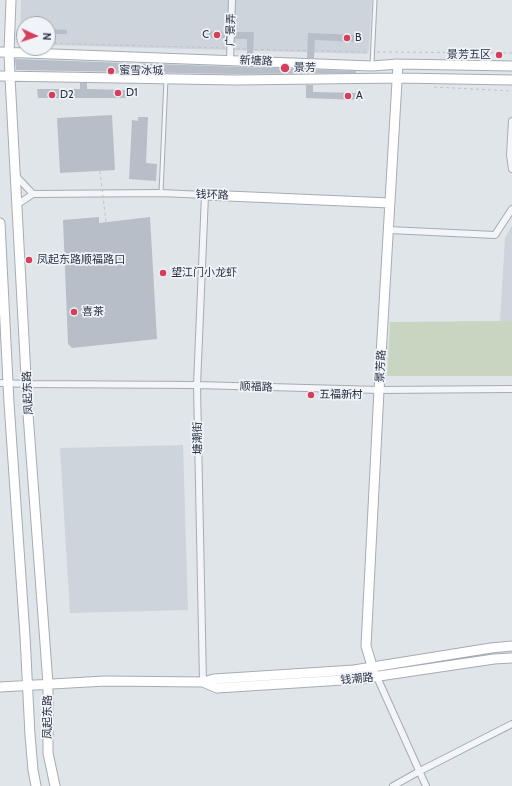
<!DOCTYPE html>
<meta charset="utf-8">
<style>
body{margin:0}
#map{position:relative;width:512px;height:786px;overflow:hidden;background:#e0e5ea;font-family:Cabin,sans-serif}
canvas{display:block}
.north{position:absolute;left:16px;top:16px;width:40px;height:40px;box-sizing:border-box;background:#f0f3f7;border:1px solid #a0a6af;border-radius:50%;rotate:93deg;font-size:11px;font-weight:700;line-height:16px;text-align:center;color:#283343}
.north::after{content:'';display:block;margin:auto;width:14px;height:18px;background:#d73e5a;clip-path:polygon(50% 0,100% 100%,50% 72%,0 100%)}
</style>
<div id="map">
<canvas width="512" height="786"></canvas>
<div class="north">N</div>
</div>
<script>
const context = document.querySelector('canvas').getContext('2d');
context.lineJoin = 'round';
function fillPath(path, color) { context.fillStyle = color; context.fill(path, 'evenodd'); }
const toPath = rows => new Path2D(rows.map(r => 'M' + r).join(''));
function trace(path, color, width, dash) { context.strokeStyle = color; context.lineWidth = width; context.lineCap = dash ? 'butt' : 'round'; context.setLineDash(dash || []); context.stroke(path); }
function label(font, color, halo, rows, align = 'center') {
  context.font = font + ' Cabin,"Noto Sans SC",sans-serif'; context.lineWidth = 3.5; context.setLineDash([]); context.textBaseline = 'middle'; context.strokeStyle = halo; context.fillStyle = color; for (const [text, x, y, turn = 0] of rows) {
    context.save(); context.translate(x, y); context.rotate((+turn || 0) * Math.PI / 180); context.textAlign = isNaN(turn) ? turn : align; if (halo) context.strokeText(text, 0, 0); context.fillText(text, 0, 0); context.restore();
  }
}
fillPath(toPath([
 [21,0,372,0,369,50,367,54,48,45,48,24,24,24,24,44,20,35],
 [512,226,512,321,500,321,505,238],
 [183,445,188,610,70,613,60,448]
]), '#ced4dc');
fillPath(toPath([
 [500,321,512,321,512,376,387,376,390,322]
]), '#c7d5c1');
fillPath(toPath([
 [48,29,67,30,67,34,48,34],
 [208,31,226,32,226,38,208,38],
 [235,32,254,32,253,56,247,55,247,39,235,39],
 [308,33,356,35,356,42,315,40,314,58,307,58],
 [15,59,356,71,356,73,236,74,16,70],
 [80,83,87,83,87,89,130,90,130,98,38,98,37,89,80,89],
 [306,85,313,85,313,92,360,93,360,100,306,98],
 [112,115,115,170,60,173,57,118],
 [138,117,148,117,146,163,157,164,156,181,129,179,132,120,138,121],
 [99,217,99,223,150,217,157,339,72,348,68,344,63,220]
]), '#b7bec8');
const lane = toPath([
 [372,64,375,0],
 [161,193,166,79]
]);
const street = toPath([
 [230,60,232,0],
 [512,121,510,155,512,169],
 [16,176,33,194],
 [18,204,33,194,161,193,205,195,197,385,203,682],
 [389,230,495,235,512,209],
 [0,383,27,384,197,385,379,390,512,389],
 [372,666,426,786],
 [393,786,418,772,512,724]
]);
const secondary = toPath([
 [11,0,9,52,10,77,28,414,48,684,48,753,55,786],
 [0,52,372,66,398,64,512,66],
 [0,76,236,80,398,78,512,80],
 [205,195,390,203],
 [0,223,9,403,25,636,30,735,33,770,36,786],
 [372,666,366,646,379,390,398,64],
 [203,682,217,688,359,679,494,659,512,658],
 [0,687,105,681,203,682,214,679,354,670,491,648,512,646]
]);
trace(lane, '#a5acb5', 5);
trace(street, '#a5acb5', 8);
trace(secondary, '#a5acb5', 11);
trace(toPath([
 [17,42,24,43],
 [48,43,224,48],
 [237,49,367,52],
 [377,52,512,53],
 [434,87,512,91]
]), '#bec3c9', 1, [3, 3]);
trace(lane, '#f3f5f8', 3);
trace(street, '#f3f5f8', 6);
trace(secondary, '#fff', 9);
trace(toPath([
 [100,171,106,222]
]), '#bec3c9', 1, [3, 3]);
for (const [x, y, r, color] of [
 [217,35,4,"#d73e5a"],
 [347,38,4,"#d73e5a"],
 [499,55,4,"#d73e5a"],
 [285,68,5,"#d73e5a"],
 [111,71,4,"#d73e5a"],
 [118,93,4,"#d73e5a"],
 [52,95,4,"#d73e5a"],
 [348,96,4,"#d73e5a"],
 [29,260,4,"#d73e5a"],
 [163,273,4,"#d73e5a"],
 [74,312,4,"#d73e5a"],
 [311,395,4,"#d73e5a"]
]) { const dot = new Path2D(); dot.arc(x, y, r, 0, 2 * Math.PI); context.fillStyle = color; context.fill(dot); trace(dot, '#f0f3f7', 1.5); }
label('11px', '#283343', '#f0f3f7', [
 ["广景弄",231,30,-88],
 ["新塘路",256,61,2],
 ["钱环路",212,195,2],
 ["景芳路",381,366,-87],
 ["顺福路",256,387,2],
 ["凤起东路",28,393,-93],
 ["塘潮街",198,438,-91],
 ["钱潮路",357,679,-5],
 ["凤起东路",48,717,-90]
]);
label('11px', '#283343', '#f0f3f7', [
 ["C",209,35,"right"],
 ["B",355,38],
 ["景芳五区",491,55,"right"],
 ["景芳",294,68],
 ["蜜雪冰城",119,71],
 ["D1",126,93],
 ["D2",60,95],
 ["A",356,96],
 ["凤起东路顺福路口",37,260],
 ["望江门小龙虾",171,273],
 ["喜茶",82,312],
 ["五福新村",319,395]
], 'left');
</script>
